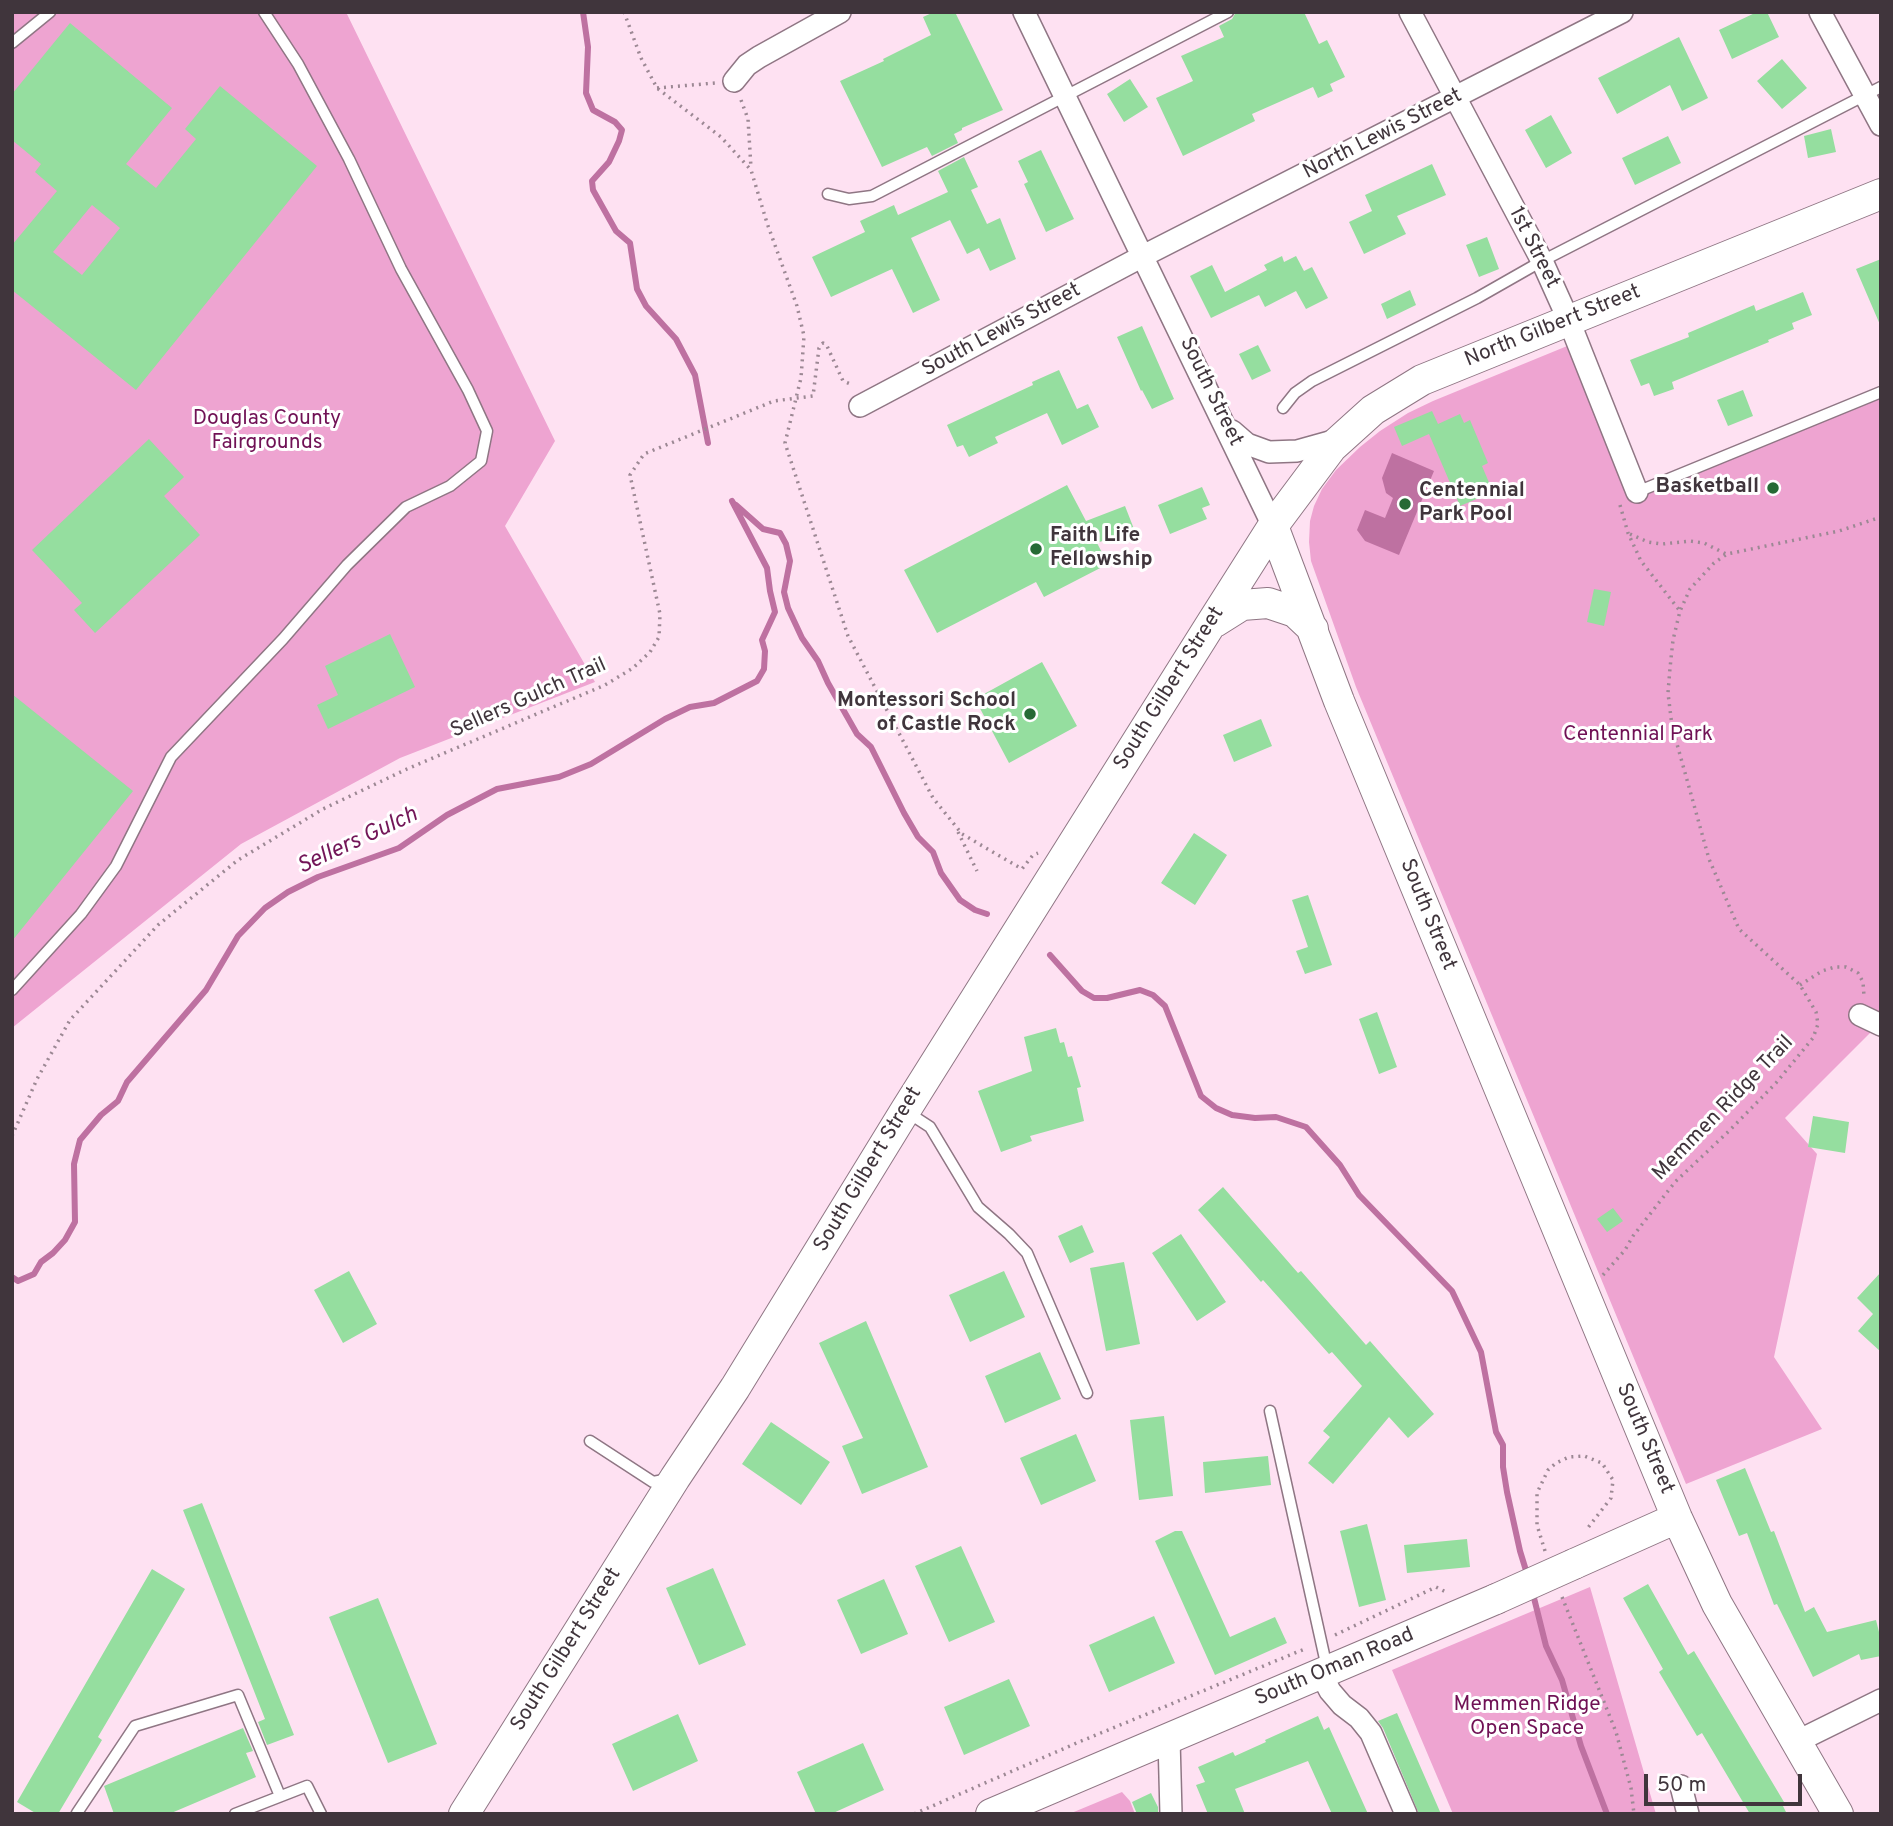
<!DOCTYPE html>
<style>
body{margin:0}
#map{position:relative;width:1893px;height:1826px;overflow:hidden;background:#fee1f2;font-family:Overpass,sans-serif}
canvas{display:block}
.frame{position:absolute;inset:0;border:14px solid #40353c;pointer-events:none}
.scale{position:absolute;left:1644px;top:1774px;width:158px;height:32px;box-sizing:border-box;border:4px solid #40353c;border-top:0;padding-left:9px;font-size:21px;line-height:24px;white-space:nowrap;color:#40353c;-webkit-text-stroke:5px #fff;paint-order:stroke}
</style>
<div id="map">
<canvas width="1893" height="1826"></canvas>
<div class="frame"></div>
<div class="scale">50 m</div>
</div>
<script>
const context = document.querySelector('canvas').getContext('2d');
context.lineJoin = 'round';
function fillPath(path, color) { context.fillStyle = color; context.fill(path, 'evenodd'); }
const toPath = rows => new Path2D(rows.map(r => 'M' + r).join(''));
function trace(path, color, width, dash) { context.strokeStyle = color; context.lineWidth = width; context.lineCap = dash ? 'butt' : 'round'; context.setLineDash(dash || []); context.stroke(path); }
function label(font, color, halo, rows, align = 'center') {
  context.font = font + ' Overpass,sans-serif'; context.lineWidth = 6; context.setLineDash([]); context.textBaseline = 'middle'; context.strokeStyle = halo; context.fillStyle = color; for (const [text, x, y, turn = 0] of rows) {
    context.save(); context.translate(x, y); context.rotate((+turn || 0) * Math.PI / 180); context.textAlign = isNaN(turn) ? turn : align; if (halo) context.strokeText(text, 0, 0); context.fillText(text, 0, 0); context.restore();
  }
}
fillPath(toPath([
 [12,12,346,12,555,441,505,526,595,682,400,758,241,844,12,1028],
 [1577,342,1637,492,1881,392,1881,1022,1785,1118,1817,1154,1774,1357,1822,1429,1686,1484,1356,687,1311,561,1309,542,1310,521,1314,506,1322,489,1336,470,1360,447,1380,431,1408,413,1433,401],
 [1590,1587,1656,1814,1453,1814,1392,1670],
 [1122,1792,1130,1801,1135,1814,1069,1814]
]), '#eea4d1');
fillPath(toPath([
 [1392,453,1434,471,1399,555,1365,541,1357,530,1365,510,1385,518,1393,498,1386,493,1382,478]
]), '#be71a1');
trace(toPath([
 [583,12,588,47,586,93,593,110,615,122,622,130,619,141,609,162,592,181,593,190,616,231,630,243,637,289,646,306,676,339,695,375,708,443],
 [736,505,763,529,780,533,786,544,790,561,784,592,788,608,802,638,818,661,828,683,857,734,871,747,904,813,918,837,933,852,941,873,960,900,975,910,987,914],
 [1050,955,1082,991,1094,998,1107,998,1140,990,1153,995,1165,1006,1201,1096,1216,1108,1232,1115,1255,1118,1276,1117,1306,1127,1340,1165,1359,1195,1452,1291,1481,1352,1496,1432,1503,1445,1503,1467,1507,1492,1520,1551,1528,1577],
 [12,1277,18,1281,34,1274,41,1262,53,1253,65,1240,75,1222,74,1164,80,1140,101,1115,118,1101,127,1082,206,990,238,936,265,908,288,892,318,877,399,848,447,815,497,789,559,777,591,764,665,719,690,707,714,703,757,681,764,669,765,651,762,640,775,612,770,591,767,568,732,501],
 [1532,1590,1546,1646,1562,1680,1581,1746,1607,1814]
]), '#be71a1', 6);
fillPath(toPath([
 [934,12,955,12,1003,110,962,128,962,130,954,134,958,143,932,156,927,147,882,167,840,81,884,61,883,59,931,35,923,17],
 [1236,12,1304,12,1319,44,1327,40,1345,77,1330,84,1333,91,1318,98,1313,87,1252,114,1255,121,1183,156,1156,98,1193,81,1181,56,1224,37,1219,26,1232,19],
 [1757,12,1767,12,1779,37,1732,59,1719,30],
 [70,23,172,108,126,164,156,188,196,139,185,129,220,86,317,166,136,390,12,290,12,245,57,191,35,172,41,164,12,140,12,94],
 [92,205,120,228,82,275,53,252],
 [1679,37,1708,98,1682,111,1670,85,1617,114,1598,78],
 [1782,59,1807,88,1782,109,1757,81],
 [1130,79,1148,107,1124,122,1107,94],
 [1551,115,1572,153,1546,168,1525,130],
 [1831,129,1836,152,1808,158,1804,136],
 [1668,136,1681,163,1635,185,1622,158],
 [1041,150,1074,219,1046,232,1024,184,1028,182,1018,161],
 [964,157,978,187,971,190,987,224,1000,218,1016,259,990,271,979,248,967,254,950,220,911,238,940,300,913,313,892,269,831,297,812,257,865,232,860,221,894,205,898,215,948,192,938,171],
 [1432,164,1446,195,1397,216,1406,234,1364,254,1349,222,1372,211,1365,195],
 [1487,237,1499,269,1479,277,1466,245],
 [1282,256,1284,262,1296,256,1304,271,1312,267,1328,298,1306,309,1296,291,1265,307,1259,295,1211,318,1190,276,1212,265,1225,292,1267,270,1264,265],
 [1881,259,1881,327,1856,269],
 [1410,290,1416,305,1387,319,1381,304],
 [1803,292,1812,315,1792,323,1794,329,1768,340,1769,342,1682,378,1672,382,1674,389,1654,396,1649,383,1641,386,1630,360,1689,337,1688,333,1754,305,1756,311],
 [1142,326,1174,399,1152,409,1142,390,1141,391,1117,337],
 [1258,345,1271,371,1252,380,1239,354],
 [1059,370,1077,409,1088,404,1099,427,1062,445,1047,413,995,437,998,443,969,457,963,445,957,447,947,425,1033,385,1032,382],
 [1743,390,1753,416,1728,426,1717,400],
 [1432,411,1438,424,1460,414,1464,423,1470,420,1488,463,1482,466,1493,492,1460,506,1429,434,1402,446,1394,427],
 [149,439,184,477,164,496,200,535,95,633,74,610,82,603,32,550],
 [1067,485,1086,521,1125,506,1134,529,1097,543,1108,564,1044,597,1036,582,937,633,904,570],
 [1202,487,1210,505,1202,508,1207,519,1170,534,1158,505],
 [1594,589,1611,592,1604,626,1587,622],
 [390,634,415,687,328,729,317,705,338,695,325,666],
 [1042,662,1077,726,1009,763,975,699],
 [12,694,133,791,12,941],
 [1261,719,1272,746,1234,762,1223,735],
 [1194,833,1227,855,1195,905,1161,883],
 [1308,895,1332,965,1305,974,1296,951,1308,947,1292,900],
 [1377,1012,1397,1067,1379,1074,1359,1019],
 [1056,1028,1060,1043,1064,1042,1068,1057,1072,1056,1081,1087,1077,1088,1084,1121,1030,1136,1032,1141,1001,1152,978,1091,1032,1071,1024,1037],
 [1813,1116,1849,1122,1845,1153,1808,1147],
 [1223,1187,1298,1273,1301,1271,1366,1345,1370,1341,1434,1414,1408,1438,1389,1417,1333,1484,1308,1463,1330,1437,1323,1431,1362,1386,1332,1352,1329,1354,1263,1280,1261,1282,1198,1210],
 [1613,1208,1623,1221,1607,1232,1597,1219],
 [1082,1225,1094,1252,1070,1263,1058,1236],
 [1181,1234,1226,1302,1197,1321,1152,1253],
 [1124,1262,1140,1344,1106,1351,1090,1268],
 [349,1271,377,1324,343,1343,314,1290],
 [1004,1271,1025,1317,970,1342,949,1295],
 [1881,1272,1881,1352,1858,1331,1873,1314,1857,1298],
 [866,1321,928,1467,862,1494,842,1446,863,1438,819,1343],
 [1040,1352,1061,1399,1005,1423,985,1376],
 [1164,1416,1173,1496,1139,1500,1130,1420],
 [771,1422,830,1462,801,1505,742,1464],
 [1076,1434,1096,1481,1041,1505,1020,1458],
 [1268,1456,1271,1485,1205,1493,1203,1462],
 [1745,1468,1771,1532,1774,1531,1805,1612,1814,1607,1827,1632,1876,1620,1881,1640,1881,1656,1861,1660,1859,1654,1813,1677,1777,1604,1774,1605,1747,1533,1739,1536,1716,1480],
 [202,1503,294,1735,267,1745,258,1722,265,1719,183,1510],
 [1367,1524,1386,1600,1359,1607,1340,1531],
 [1175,1531,1182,1531,1230,1637,1275,1617,1287,1643,1215,1675,1155,1541],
 [1467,1539,1470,1567,1407,1573,1404,1545],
 [961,1546,995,1622,949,1642,915,1566],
 [713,1568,746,1645,699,1665,666,1588],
 [152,1569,185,1589,98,1737,102,1740,58,1814,37,1814,17,1802],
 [884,1579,908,1634,861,1654,837,1600],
 [1648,1584,1688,1655,1694,1651,1784,1802,1782,1804,1787,1814,1750,1814,1702,1733,1697,1736,1659,1672,1663,1669,1623,1598],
 [378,1598,437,1744,388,1763,329,1617],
 [1154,1616,1175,1663,1109,1692,1089,1645],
 [1009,1679,1030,1726,964,1755,944,1707],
 [1397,1713,1441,1814,1419,1814,1383,1728,1378,1721],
 [678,1714,698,1761,633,1791,612,1744],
 [1318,1716,1324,1730,1329,1727,1368,1814,1332,1814,1308,1761,1235,1789,1245,1814,1208,1814,1196,1785,1205,1782,1198,1767,1233,1752,1235,1756,1266,1742,1265,1740],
 [243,1728,253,1751,246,1753,256,1777,169,1814,114,1814,104,1786],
 [863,1743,884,1790,831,1814,816,1814,797,1772],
 [1151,1793,1158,1807,1158,1814,1137,1814,1132,1802]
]), '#95de9f');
const lane = toPath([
 [12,43,50,12],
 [828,194,849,199,872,196,1228,12],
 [1283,408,1295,393,1312,381,1477,298,1542,261,1881,87],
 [1637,492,1881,392],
 [12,990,81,914,116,866,171,757,283,639,347,565,406,507,450,486,481,461,487,431,468,390,401,269,349,159,298,64,264,12],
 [907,1112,930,1127,978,1207,1009,1234,1027,1253,1087,1393],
 [1270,1411,1327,1668],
 [590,1441,653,1482,669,1479],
 [78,1814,77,1813,135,1726,238,1695,280,1796],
 [235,1814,307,1786,321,1814]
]);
const street = toPath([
 [1024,12,1273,526],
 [1410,12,1542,261,1569,321,1637,492],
 [1820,12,1881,125],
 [734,81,747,65,759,57,840,12],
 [860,406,1143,256,1622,12],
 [1232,431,1247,444,1269,452,1297,451,1340,439],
 [1860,1015,1881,1025],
 [1321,1674,1330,1691,1342,1705,1359,1718,1371,1733,1406,1814],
 [1169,1739,1171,1814],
 [1796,1742,1881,1700],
 [1681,1786,1688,1814]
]);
const secondary = toPath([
 [1273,526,1339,701,1677,1518,1717,1604,1838,1814],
 [1215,622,1242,605,1268,603,1295,612,1313,629],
 [1574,1564,1677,1518],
 [464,1814,675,1478,735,1388,905,1111,1209,627,1273,526,1332,447,1373,410,1422,380,1881,194],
 [991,1814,1496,1599]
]);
trace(lane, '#8f7684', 13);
trace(street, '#8f7684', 24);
trace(secondary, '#8f7684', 32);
trace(toPath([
 [624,12,641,58,657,88,721,137,751,170,767,223,797,306,804,336,801,378,785,443,848,636,933,798,962,834,1022,869,1033,855,1038,853],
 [657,88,715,83],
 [741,100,748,119,751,168],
 [1620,505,1628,533,1641,561,1680,611],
 [1630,534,1648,542,1662,544,1690,541,1704,543,1726,554],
 [958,832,977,871],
 [1800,985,1822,971,1835,967,1846,967,1858,973,1863,982,1864,996],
 [12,1136,37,1079,70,1020,158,925,238,860,323,809,407,769,605,685,633,668,650,652,659,637,660,614,630,475,644,454,774,401,813,396,819,348,823,343,827,346,843,381,853,385],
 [1603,1275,1625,1250,1633,1236,1675,1182,1729,1131,1776,1083,1813,1038,1818,1024,1816,1012,1800,985,1739,929,1709,859,1672,726,1668,693,1670,668,1673,640,1680,611,1690,589,1714,563,1727,554,1839,531,1881,517],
 [1545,1551,1537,1525,1537,1493,1548,1470,1556,1463,1569,1457,1584,1456,1602,1463,1613,1480,1611,1498,1587,1529],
 [1562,1597,1616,1732,1631,1788,1634,1814],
 [1335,1635,1436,1587,1448,1593],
 [914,1814,1079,1742,1307,1648]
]), '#9c8894', 3.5, [2, 5]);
trace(lane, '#fff', 10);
trace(street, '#fff', 21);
trace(secondary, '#fff', 30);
const secondaryBridge = toPath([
 [1496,1599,1574,1564]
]);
trace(secondaryBridge, '#8f7684', 32, []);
trace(secondaryBridge, '#fff', 30);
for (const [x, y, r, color] of [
 [1773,488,7,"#266a35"],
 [1405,504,7,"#266a35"],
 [1036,549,7,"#266a35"],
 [1030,714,7,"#266a35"]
]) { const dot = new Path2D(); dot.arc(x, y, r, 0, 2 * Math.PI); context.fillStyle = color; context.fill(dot); trace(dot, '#fff', 2.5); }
label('21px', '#40353c', '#fff', [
 ["North Lewis Street",1383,135,-27],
 ["1st Street",1533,248,63],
 ["North Gilbert Street",1553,327,-22],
 ["South Lewis Street",1002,331,-28],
 ["South Street",1210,392,64],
 ["South Gilbert Street",1170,689,-58],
 ["Sellers Gulch Trail",529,699,-24],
 ["South Street",1427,915,68],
 ["Memmen Ridge Trail",1724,1109,-46],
 ["South Gilbert Street",869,1170,-59],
 ["South Street",1644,1439,67],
 ["South Gilbert Street",567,1650,-58],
 ["South Oman Road",1335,1668,-23]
]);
label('21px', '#701155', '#fff', [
 ["Douglas County",267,420],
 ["Fairgrounds",267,444],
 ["Centennial Park",1638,736],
 ["Memmen Ridge",1527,1706],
 ["Open Space",1527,1730]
]);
label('bold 21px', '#40353c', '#fff', [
 ["Basketball",1759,488],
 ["Centennial",1419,492,"left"],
 ["Park Pool",1419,516,"left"],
 ["Faith Life",1050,537,"left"],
 ["Fellowship",1050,561,"left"],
 ["Montessori School",1016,702],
 ["of Castle Rock",1016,726]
], 'right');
label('italic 23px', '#731658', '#fff', [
 ["Sellers Gulch",358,842,-25]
]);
</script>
